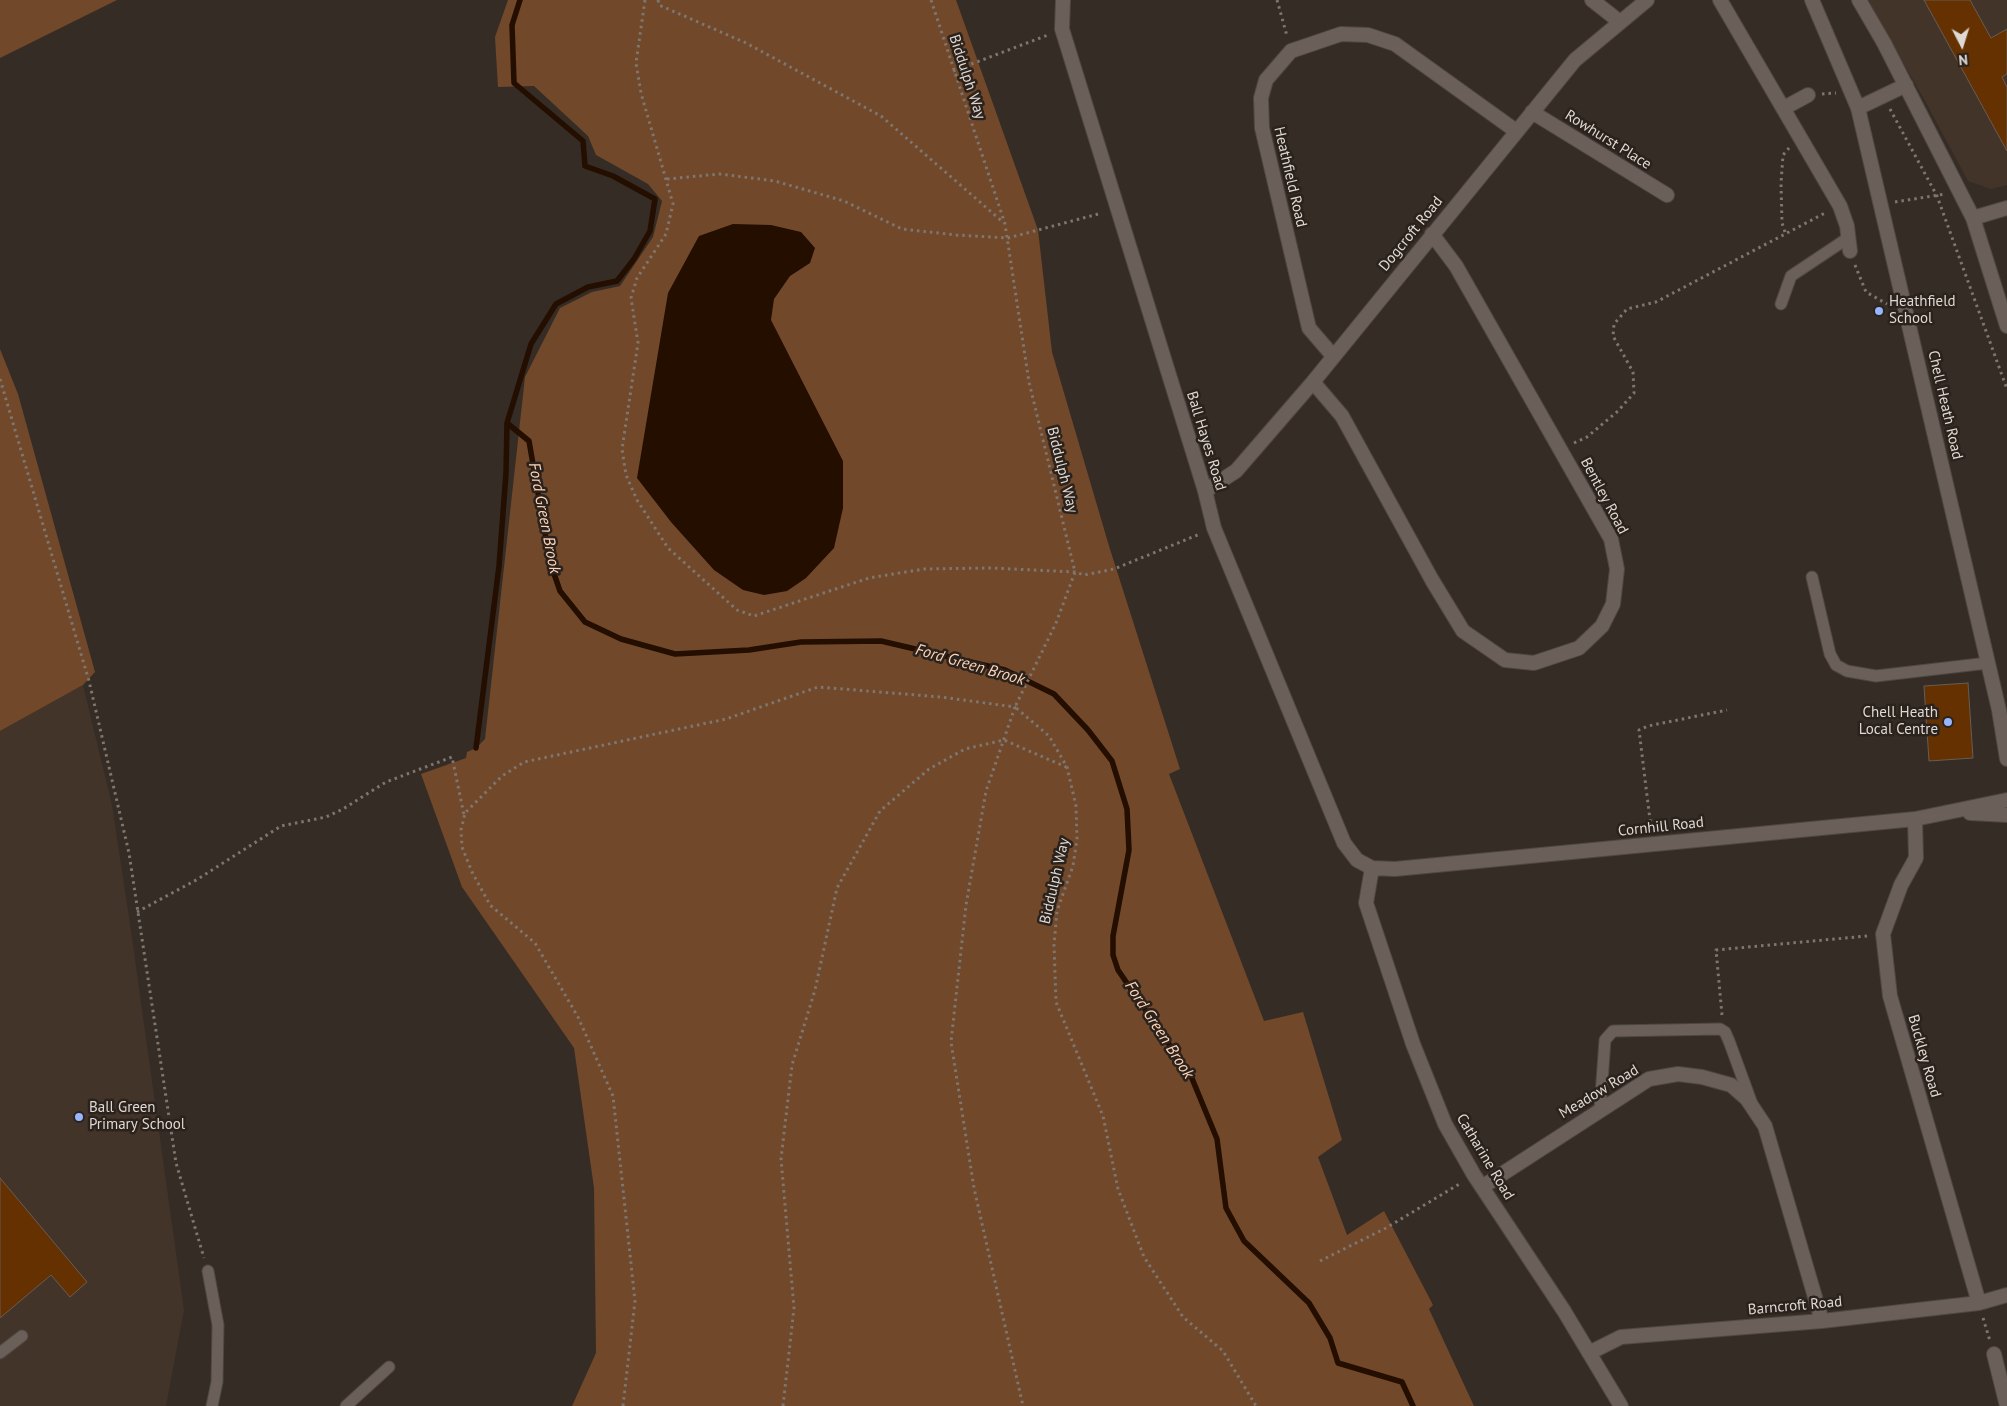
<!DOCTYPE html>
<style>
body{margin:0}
#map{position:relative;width:2007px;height:1406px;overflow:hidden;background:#352c25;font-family:"PT Sans",sans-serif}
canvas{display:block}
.north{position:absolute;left:1937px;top:20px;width:50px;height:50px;-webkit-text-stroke:4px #2b221c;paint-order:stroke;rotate:175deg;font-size:14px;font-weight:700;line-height:20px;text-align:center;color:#dfd9d5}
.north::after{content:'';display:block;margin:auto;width:18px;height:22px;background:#dfd9d5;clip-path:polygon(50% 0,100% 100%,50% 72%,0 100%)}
</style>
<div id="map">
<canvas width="2007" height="1406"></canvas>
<div class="north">N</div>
</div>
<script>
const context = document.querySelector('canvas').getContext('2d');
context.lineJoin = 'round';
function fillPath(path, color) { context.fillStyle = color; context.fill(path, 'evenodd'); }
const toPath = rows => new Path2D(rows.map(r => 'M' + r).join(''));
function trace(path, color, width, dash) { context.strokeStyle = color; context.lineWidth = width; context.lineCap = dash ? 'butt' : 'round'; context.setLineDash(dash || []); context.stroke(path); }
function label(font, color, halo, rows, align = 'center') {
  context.font = font + ' "PT Sans",sans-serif'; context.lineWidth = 5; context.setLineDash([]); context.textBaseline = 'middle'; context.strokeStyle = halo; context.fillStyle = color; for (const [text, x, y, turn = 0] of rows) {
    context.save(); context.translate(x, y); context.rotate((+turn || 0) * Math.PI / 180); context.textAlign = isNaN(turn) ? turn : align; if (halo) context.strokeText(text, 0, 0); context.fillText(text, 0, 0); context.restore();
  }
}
fillPath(toPath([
 [1867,0,2007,0,2007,185,1991,189,1968,181,1924,99],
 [83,685,112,805,130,924,184,1310,166,1406,0,1406,0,731]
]), '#43342a');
fillPath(toPath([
 [0,0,117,0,0,58],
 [508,0,956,0,1038,230,1052,352,1109,546,1180,769,1169,774,1264,1021,1303,1012,1342,1140,1318,1157,1347,1235,1384,1211,1433,1305,1429,1309,1474,1406,572,1406,596,1353,594,1188,574,1048,462,887,421,774,466,758,467,752,476,748,485,739,525,377,560,308,592,292,620,286,653,237,662,201,648,184,596,155,588,136,534,86,498,87,495,37],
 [0,349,18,394,95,672,83,685,0,731]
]), '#71482a');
fillPath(toPath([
 [733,224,771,225,801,232,815,248,810,263,790,276,774,299,771,320,843,461,843,508,834,548,806,578,787,591,764,595,743,590,714,570,671,522,637,478,668,293,699,236]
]), '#240e00');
trace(toPath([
 [520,0,512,25,514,83,583,141,585,166,613,176,655,199,650,231,634,259,617,281,588,287,556,304,531,344,507,423,529,441,550,562,560,591,585,622,621,639,675,654,749,650,801,642,881,641,1005,670,1054,694,1088,730,1112,761,1127,809,1129,850,1113,936,1113,955,1118,970,1133,992,1191,1076,1217,1139,1226,1208,1244,1241,1309,1303,1330,1338,1338,1363,1402,1382,1413,1406],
 [476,748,499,566,506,473,507,423]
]), '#240e00', 5.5);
const building = toPath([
 [1924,0,1970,0,1991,38,2007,29,2007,74,2002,77,2007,87,2007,151,1924,0],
 [1968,683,1973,758,1929,761,1924,686,1968,683],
 [0,1178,87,1282,70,1297,51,1275,0,1318,0,1178]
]);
fillPath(building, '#663100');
trace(building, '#675d56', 1);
const service = toPath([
 [1781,304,1791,276,1848,238],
 [1812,577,1830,654,1836,665,1847,671,1876,676,1988,663],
 [1600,1109,1605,1040,1613,1031,1720,1029,1725,1032,1729,1041,1752,1104],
 [208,1271,218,1325,217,1382,212,1406],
 [0,1353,22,1336],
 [346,1406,389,1367]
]);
const minor = toPath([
 [1063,0,1062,29,1205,491,1214,528,1344,843,1357,860,1372,868,1395,869,1915,819,2007,800],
 [1592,0,1620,22],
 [1720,0,1840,206,1847,226,1850,251],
 [1859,0,1884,43,1973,218,2007,326],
 [1784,108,1808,95],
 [1858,108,1906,85],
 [1532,112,1667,195],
 [1973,218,2007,208],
 [1333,356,1309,328,1262,128,1261,98,1266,80,1291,51,1341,34,1368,35,1395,44,1516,131],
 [1313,382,1342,416,1432,580,1463,631,1505,660,1534,663,1579,648,1602,626,1613,604,1617,569,1611,539,1456,266,1432,234],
 [1205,491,1236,471,1313,382,1575,60,1647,0],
 [1970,813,2007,815],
 [1915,819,1916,858,1901,885,1883,934,1890,996,1979,1303],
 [1372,868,1366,903,1413,1044,1445,1124,1474,1175,1564,1311,1621,1406],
 [1482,1187,1649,1079,1678,1074,1702,1077,1731,1085,1747,1099,1765,1126,1822,1321],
 [1589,1353,1621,1337,1822,1321,1979,1303,2007,1295],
 [1994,1354,2007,1406]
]);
const tertiary = toPath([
 [1812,0,1858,108,1999,710,2007,759]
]);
trace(service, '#4f4742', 13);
trace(minor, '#4f4742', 16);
trace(tertiary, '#4f4742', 16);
trace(toPath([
 [645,0,636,63,641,93,673,204,666,234,637,278,631,298,638,343,622,449,626,475,637,500,668,548,737,610,754,616,869,578,924,569,991,568,1075,572,1084,575,1114,569,1200,534],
 [658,0,659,5,746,43,881,116,1004,223],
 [931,0,1005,224,1029,382,1075,572,1056,623,1015,707,1049,736,1067,767,1076,806,1077,839,1073,866,1057,911,1054,945,1056,1002,1103,1116,1118,1189,1144,1257,1183,1317,1223,1351,1256,1406],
 [1277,0,1287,36],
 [953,71,1048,35],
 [1822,94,1836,93],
 [1890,109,1937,196,2007,389],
 [667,179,720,174,775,181,844,201,902,229,956,235,1008,238,1102,213],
 [1895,202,1945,194],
 [1785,232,1782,223,1781,183,1783,155,1789,148],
 [1855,265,1866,292,1887,304],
 [0,379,89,681,129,853,176,1163,204,1258],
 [1574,443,1587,437,1618,411,1634,393,1633,372,1613,336,1614,324,1627,309,1656,302,1825,213],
 [1651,828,1639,730,1648,726,1727,710],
 [137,912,198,879,281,826,326,817,343,809,386,782,452,757,464,815],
 [1722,1015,1716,950,1867,936],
 [1320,1261,1386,1228,1461,1183],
 [1983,1318,1990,1341],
 [623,1406,635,1301,613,1096,578,1017,535,943,490,905,472,872,462,847,461,830,465,813,502,776,524,762,726,719,818,687,941,697,1015,707,986,791,966,905,951,1042,974,1188,1023,1406],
 [783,1406,794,1308,781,1159,792,1065,815,990,837,888,880,811,929,769,965,749,1004,740,1066,767]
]), '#7e7670', 3, [2.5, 4]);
trace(service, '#6a6059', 11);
trace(minor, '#6a6059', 14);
trace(tertiary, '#6a6059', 14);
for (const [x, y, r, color] of [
 [1879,311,5,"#96b6fd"],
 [1948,722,5,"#96b6fd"],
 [79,1117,5,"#96b6fd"]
]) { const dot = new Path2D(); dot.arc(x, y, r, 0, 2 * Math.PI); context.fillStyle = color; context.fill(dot); trace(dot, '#2b221c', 2); }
label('15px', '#dfd9d5', '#2b221c', [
 ["Biddulph Way",967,77,72],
 ["Rowhurst Place",1608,140,32],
 ["Heathfield Road",1290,177,77],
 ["Dogcroft Road",1411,234,-51],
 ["Chell Heath Road",1945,405,77],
 ["Ball Hayes Road",1206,441,73],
 ["Biddulph Way",1062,470,76],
 ["Bentley Road",1604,496,62],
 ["Cornhill Road",1661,827,-6],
 ["Biddulph Way",1055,881,-77],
 ["Buckley Road",1924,1056,74],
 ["Meadow Road",1599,1092,-31],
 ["Catharine Road",1485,1157,59],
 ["Barncroft Road",1795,1306,-5]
]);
label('15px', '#dfd9d5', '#2b221c', [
 ["Heathfield",1889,302],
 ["School",1889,319],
 ["Chell Heath",1938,713,"right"],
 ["Local Centre",1938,730,"right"],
 ["Ball Green",89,1108],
 ["Primary School",89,1125]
], 'left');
label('italic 16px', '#fed4b9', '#2b221c', [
 ["Ford Green Brook",544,518,79],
 ["Ford Green Brook",970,665,16],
 ["Ford Green Brook",1159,1030,57]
]);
</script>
